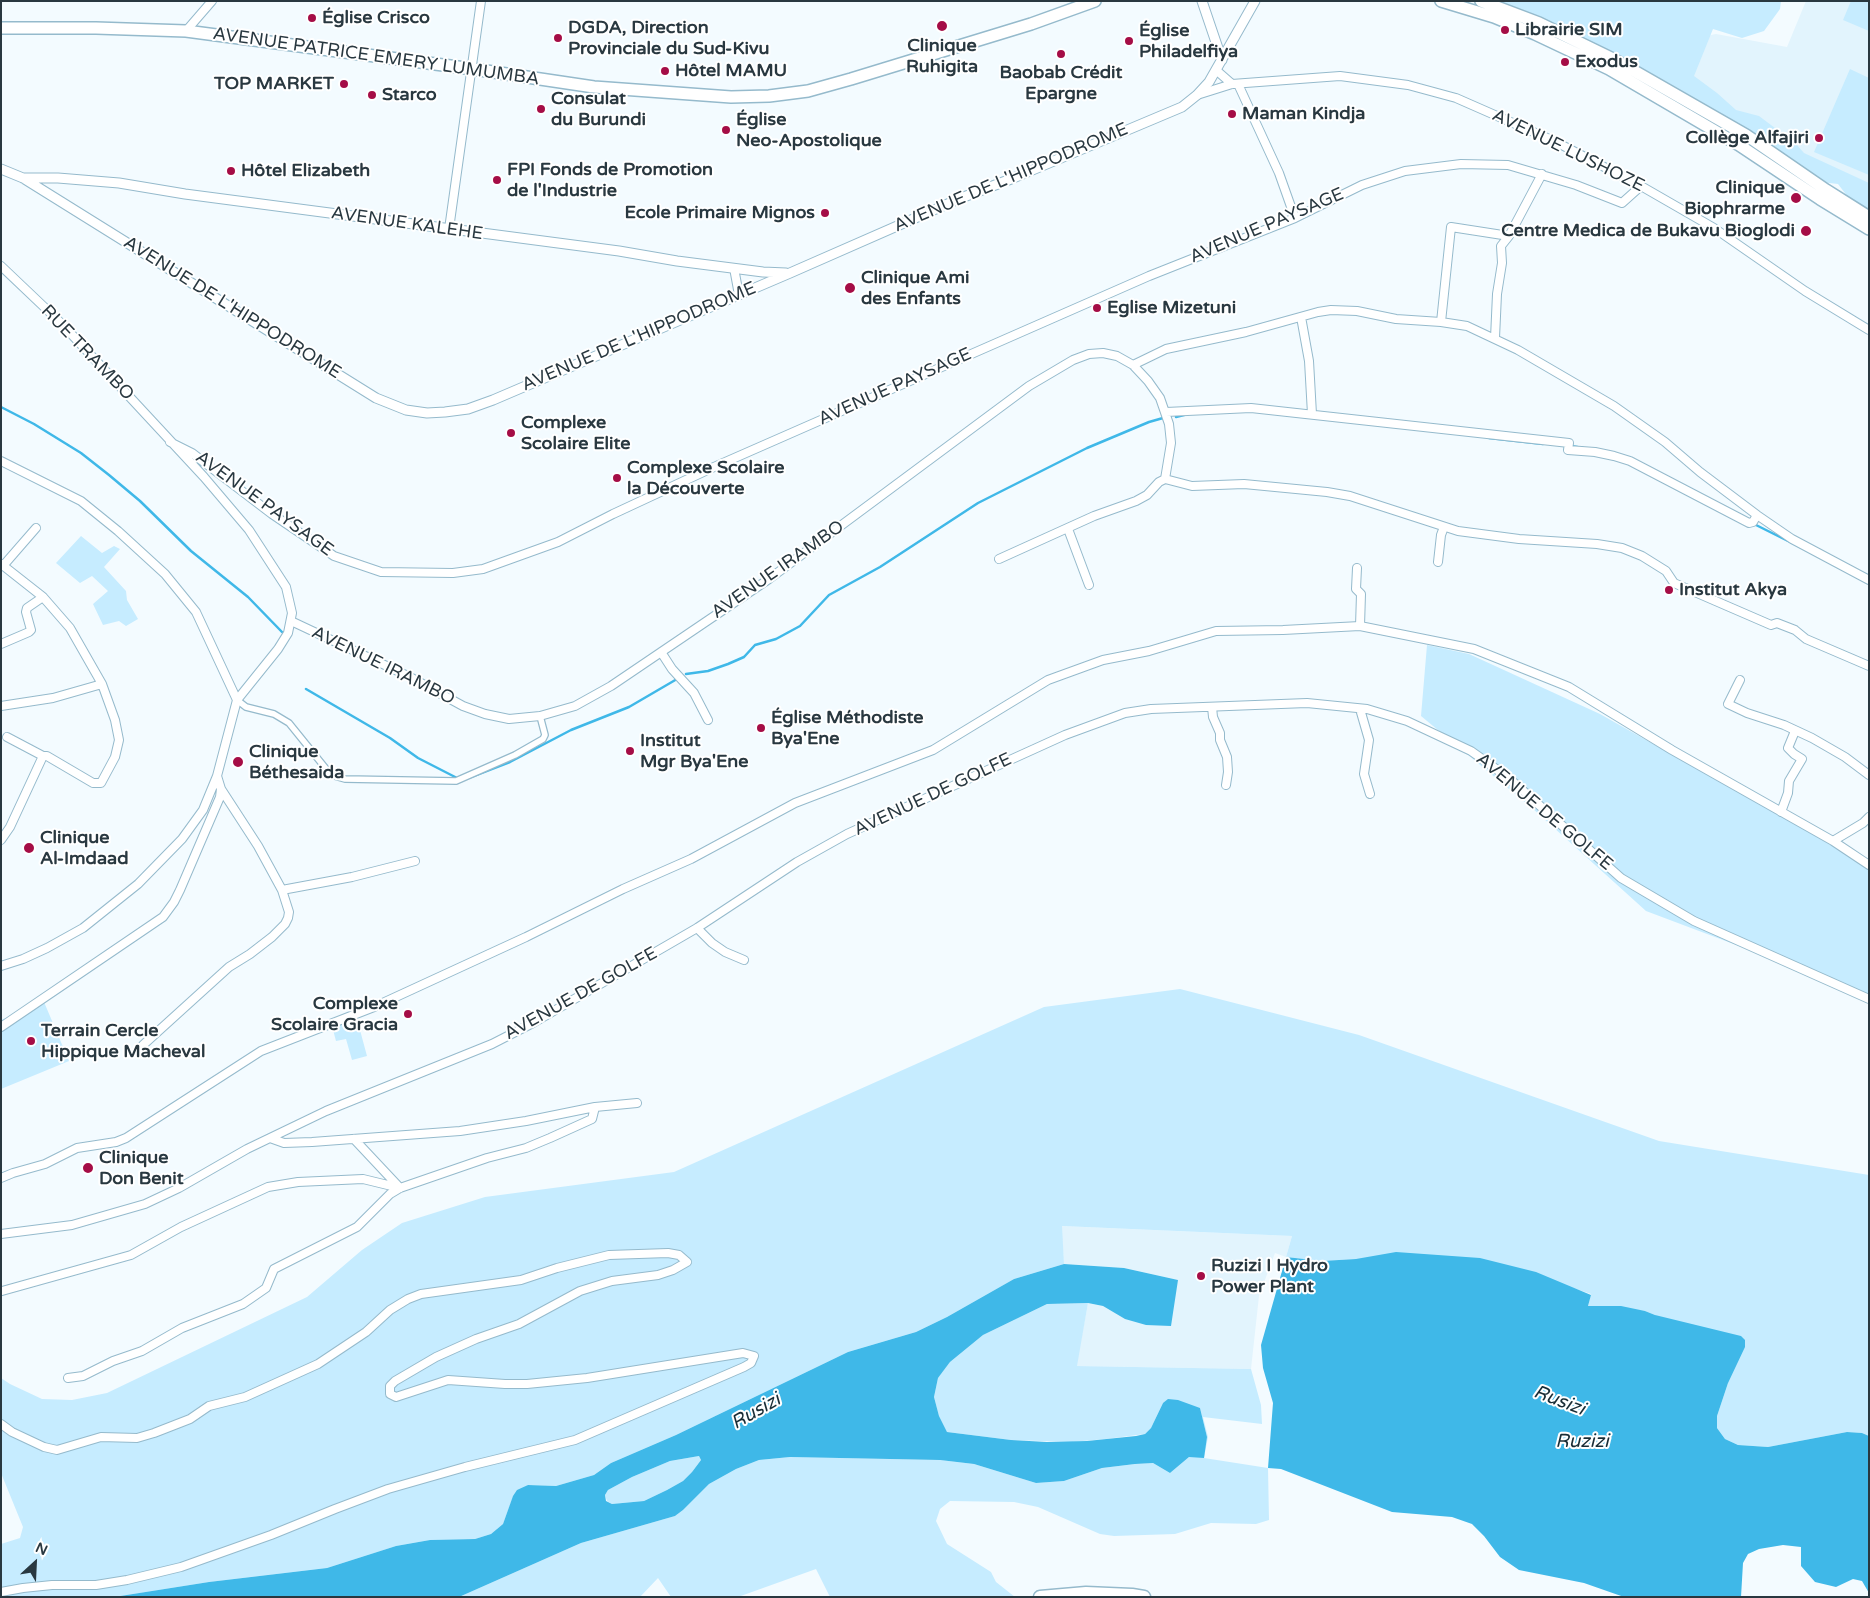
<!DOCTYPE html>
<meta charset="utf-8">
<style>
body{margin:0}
#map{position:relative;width:1870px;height:1598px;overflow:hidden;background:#f3fbff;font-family:"Varela Round",sans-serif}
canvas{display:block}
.frame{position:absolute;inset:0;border:2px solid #293840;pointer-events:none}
.north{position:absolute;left:10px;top:1538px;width:50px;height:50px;-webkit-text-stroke:4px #fff;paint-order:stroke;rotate:25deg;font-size:14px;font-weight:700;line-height:20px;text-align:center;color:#293840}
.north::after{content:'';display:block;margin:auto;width:18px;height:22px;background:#293840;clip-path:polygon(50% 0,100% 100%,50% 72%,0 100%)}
</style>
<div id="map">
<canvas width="1870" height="1598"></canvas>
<div class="frame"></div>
<div class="north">N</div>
</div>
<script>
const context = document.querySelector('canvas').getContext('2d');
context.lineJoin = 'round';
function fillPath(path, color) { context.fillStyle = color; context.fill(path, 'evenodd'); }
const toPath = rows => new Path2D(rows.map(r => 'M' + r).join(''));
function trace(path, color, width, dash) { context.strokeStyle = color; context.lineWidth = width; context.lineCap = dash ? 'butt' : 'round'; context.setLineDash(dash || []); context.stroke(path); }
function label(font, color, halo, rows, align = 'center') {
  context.font = font + ' "Varela Round",sans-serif'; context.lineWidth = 4; context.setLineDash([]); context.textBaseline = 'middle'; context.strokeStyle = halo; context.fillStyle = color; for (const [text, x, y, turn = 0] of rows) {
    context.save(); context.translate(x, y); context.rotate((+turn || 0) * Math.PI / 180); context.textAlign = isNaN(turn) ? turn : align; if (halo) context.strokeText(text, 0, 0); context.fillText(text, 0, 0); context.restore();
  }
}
fillPath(toPath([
 [1806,1,1869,1,1869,200,1683,85,1706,36,1716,34,1787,47],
 [1061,1226,1292,1236,1286,1257,1275,1253,1259,1296,1251,1369,1076,1366,1088,1303,1103,1306,1125,1319,1178,1280,1124,1268,1064,1264]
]), '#e2f4fd');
fillPath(toPath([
 [1481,1,1781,1,1780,9,1764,31,1742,38,1713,29,1694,76,1717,93,1736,110,1759,116,1795,143,1804,153,1869,183,1869,216,1858,210,1838,184,1812,181,1653,82],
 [1851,1,1869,1,1869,31,1843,20],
 [1850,69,1869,78,1869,175,1814,152],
 [81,536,102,553,114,546,120,549,104,567,126,591,127,600,138,619,126,626,119,621,103,625,93,604,108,591,92,576,80,583,56,563],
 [1427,645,1469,654,1600,714,1818,837,1869,869,1869,995,1646,911,1532,808,1421,716],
 [1180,989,1359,1035,1659,1141,1869,1175,1869,1436,1862,1433,1847,1432,1768,1447,1738,1445,1725,1439,1717,1428,1717,1416,1728,1383,1655,1315,1645,1311,1588,1306,1591,1294,1564,1285,1356,1259,1322,1261,1286,1257,1292,1236,1062,1226,1064,1264,1014,1279,947,1317,916,1332,848,1352,676,1435,611,1463,594,1475,556,1486,528,1485,513,1497,503,1524,491,1534,475,1539,430,1540,396,1546,327,1568,209,1582,114,1597,1,1597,1,1544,20,1538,23,1527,1,1473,1,1378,10,1384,42,1399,72,1400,107,1393,307,1297,362,1250,402,1223,485,1197,674,1172,1044,1007],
 [44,1002,69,1061,1,1089,1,1020],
 [357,1019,367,1056,352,1060,346,1039,336,1041,332,1026],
 [1088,1303,1077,1366,1251,1369,1261,1405,1262,1424,1203,1417,1208,1437,1204,1458,1268,1468,1269,1520,1256,1524,1211,1523,1175,1534,1114,1536,1100,1534,1038,1507,1014,1502,950,1501,940,1509,936,1521,947,1544,991,1572,996,1582,1015,1597,830,1597,816,1569,738,1597,671,1597,658,1578,640,1597,459,1597,581,1543,675,1516,683,1510,709,1484,736,1469,759,1460,790,1457,940,1460,974,1464,1036,1483,1064,1481,1102,1468,1135,1464,1153,1463,1170,1473,1189,1457,1207,1437,1200,1408,1163,1403,1151,1428,1145,1434,1106,1439,1071,1442,1011,1440,947,1432,939,1416,934,1397,938,1378,950,1362,983,1335,1047,1304],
 [699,1456,701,1460,692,1472,683,1481,667,1490,644,1501,612,1504,607,1501,605,1495,608,1490,632,1477,670,1461]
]), '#c6ecff');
fillPath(toPath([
 [1396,1252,1480,1258,1536,1272,1591,1295,1588,1306,1621,1306,1645,1311,1655,1315,1741,1336,1745,1340,1745,1347,1728,1383,1717,1416,1717,1428,1725,1439,1738,1445,1768,1447,1847,1432,1862,1433,1869,1436,1869,1593,1862,1581,1853,1579,1836,1587,1815,1582,1801,1566,1801,1547,1783,1545,1759,1549,1748,1554,1743,1563,1741,1597,1624,1597,1584,1583,1519,1570,1500,1557,1484,1536,1472,1524,1452,1517,1392,1512,1281,1469,1268,1468,1273,1403,1263,1368,1261,1345,1286,1257,1322,1261,1356,1259],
 [1064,1264,1124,1268,1178,1280,1171,1326,1146,1325,1125,1319,1103,1306,1088,1303,1047,1304,983,1335,950,1362,938,1378,934,1397,939,1416,947,1432,1011,1440,1047,1442,1087,1441,1136,1436,1145,1434,1151,1428,1163,1403,1168,1399,1178,1400,1200,1408,1207,1437,1204,1458,1189,1457,1170,1473,1153,1463,1135,1464,1102,1468,1064,1481,1036,1483,974,1464,940,1460,790,1457,759,1460,736,1469,709,1484,683,1510,675,1516,581,1543,459,1597,114,1597,209,1582,327,1568,396,1546,430,1540,475,1539,491,1534,503,1524,513,1496,517,1490,528,1485,556,1486,594,1475,611,1463,676,1435,848,1352,916,1332,947,1317,1014,1279],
 [699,1456,701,1460,692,1472,683,1481,667,1490,644,1501,612,1504,606,1501,605,1495,608,1490,632,1477,670,1461]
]), '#3fb8e8');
trace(toPath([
 [1,407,34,424,81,453,109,475,140,501,191,551,248,597,282,632],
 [1176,417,1188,414],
 [1489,438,1543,444],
 [1571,446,1583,448],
 [1754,524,1800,547],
 [686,674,708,671,728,664,744,657,755,645,776,639,800,626,829,595,880,567,978,503,1087,448,1149,422,1163,418],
 [306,689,390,738,418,758,459,779],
 [471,777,510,762,571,730,629,707,677,679]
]), '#3fb8e8', 2.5);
const pedestrian = toPath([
 [237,700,246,707,274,714,289,723,331,775,345,779,456,781,515,755,543,739,545,735,540,716]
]);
const minor = toPath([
 [186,31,212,1],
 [1216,70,1232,84],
 [1238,84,1279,173,1295,218],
 [1197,95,1232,84,1340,76,1408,85,1456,98,1554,141,1641,186,1714,228,1805,291,1869,330],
 [449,229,481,1],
 [1,266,62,324,204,477,249,530,286,587,292,613,288,633,278,649,237,700,217,776,203,810,182,839,138,884,83,928,47,948,23,959,1,966],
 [734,268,739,295],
 [1301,317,1309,361,1312,414],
 [1441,322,1451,227,1509,236,1542,174],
 [1495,338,1497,294,1502,263,1501,246,1509,236],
 [1133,365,1166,349,1246,332,1318,312,1331,310,1357,311,1396,319,1441,322,1467,326,1518,350,1614,406,1665,442,1700,472,1757,515],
 [1166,412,1251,408,1569,443,1568,450,1595,452,1614,456,1630,461,1749,523,1753,522,1757,515,1792,539,1869,580],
 [170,442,192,453,272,514,334,556,381,572,453,573,483,569,558,542,613,514,714,467,1149,276,1295,218,1362,185,1405,171,1461,164,1508,165,1576,185,1622,203,1641,186],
 [1,461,81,501,118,531,165,574,196,612,237,700],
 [1165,479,1192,486,1244,484,1327,492,1350,496,1458,531,1519,539,1597,544,1622,548,1642,556,1666,571,1674,583,1771,625,1777,623,1795,630,1806,639,1869,666],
 [1068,529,1089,585],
 [999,559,1094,516,1136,501,1147,495,1159,482,1165,479],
 [1438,562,1441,535,1444,527],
 [1,564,43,597,70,628,102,684,115,720,119,740,115,757,101,783,93,783,47,756,43,756,10,827,1,840],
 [3,566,36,528],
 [1357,568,1356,589,1361,594,1360,626],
 [291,621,408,676,463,706,485,714,509,719,540,716,575,706,611,686,769,579,1029,386,1073,360,1089,354,1103,353,1117,356,1133,365,1148,381,1160,398,1169,424,1171,443,1165,479],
 [1,644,29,632,31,630,26,612,27,608,43,597],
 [661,652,672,669,694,693,708,720],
 [1740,680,1728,704,1747,713,1784,725,1812,738,1845,757,1869,775],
 [1,706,53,698,102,684],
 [1212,707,1213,717,1220,733,1220,740,1227,757,1228,772,1226,785],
 [1360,709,1369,740,1364,774,1370,794],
 [7,737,43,756],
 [1781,812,1788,793,1789,781,1802,759,1794,754,1788,748,1795,731],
 [1833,841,1863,823,1869,817],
 [282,890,352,877,415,861],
 [697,928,712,943,725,952,744,960],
 [1,1027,163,917,174,902,180,890,220,797,221,789],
 [143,1045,229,967,250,954,272,937,285,924,288,918,289,912,282,890,258,846,221,789,217,776],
 [270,1138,284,1143,312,1142,460,1131,526,1121,595,1107,637,1103],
 [354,1139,400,1188],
 [1,1178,13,1173,45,1164,77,1148,116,1142,126,1138,261,1051,374,1007,526,937,623,889,691,859,795,803,933,750,1048,680,1103,660,1149,651,1216,631,1283,630,1360,626,1474,649,1569,687,1672,750,1833,841,1869,865],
 [1,1234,72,1225,145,1204,179,1188,247,1149,326,1111,492,1044,533,1023,697,928,797,862,847,834,1065,735,1125,713,1151,709,1307,703,1367,709,1407,721,1471,751,1488,763,1511,780,1621,878,1694,921,1869,999],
 [2,1291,131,1255,181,1227,268,1187,298,1182,363,1179,400,1188],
 [68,1378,83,1376,113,1361,142,1351,182,1328,243,1304,266,1288,274,1269,357,1227,390,1194,400,1188,487,1158,526,1148,550,1138,592,1119,595,1107],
 [1,1424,12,1432,44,1447,57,1450,101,1437,137,1438,154,1433,190,1419,209,1406,245,1397,318,1364,366,1332,390,1310,408,1299,421,1294,521,1280,557,1268,609,1255,668,1253,679,1255,687,1262,673,1270,658,1275,612,1281,580,1291,519,1324,476,1339,436,1357,395,1381,390,1386,390,1394,396,1397,448,1380,505,1384,527,1384,587,1378,743,1353,754,1356,751,1363,744,1367,575,1440,465,1467,388,1489,335,1509,271,1535,181,1567,127,1580,96,1585,52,1585,23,1588,1,1592]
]);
const tertiary = toPath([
 [1202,1,1222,60],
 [1,169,23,178,376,398,406,410,427,413,445,412,468,409,493,400,790,273,961,198,1011,179,1182,107,1197,95,1209,82,1255,1],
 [23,178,58,178,119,183,185,194,619,251,677,261,763,272,786,273]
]);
const primary = toPath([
 [1441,1,1494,17,1535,34,1609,69,1739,145,1820,199,1869,229],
 [1481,1,1539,23,1615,60,1746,135,1826,190,1869,217],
 [1,28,96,28,186,31,473,69,594,87,731,97,769,96,808,91,851,79,1031,24,1095,1]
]);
const trunk = toPath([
 [1040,1597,1086,1593,1132,1595,1144,1597]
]);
trace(pedestrian, '#95bacc', 8);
trace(minor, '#95bacc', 10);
trace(tertiary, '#95bacc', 11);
trace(primary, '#95bacc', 14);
trace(trunk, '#95bacc', 15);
trace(pedestrian, '#fff', 5.5);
trace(minor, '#fff', 8);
trace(tertiary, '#fff', 9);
trace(primary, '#fff', 11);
trace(trunk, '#fff', 12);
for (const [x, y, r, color] of [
 [312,18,5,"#a50d46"],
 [942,26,6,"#a50d46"],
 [1505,30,5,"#a50d46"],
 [558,38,5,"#a50d46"],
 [1129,41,5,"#a50d46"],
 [1061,54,5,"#a50d46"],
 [1565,62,5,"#a50d46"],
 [665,71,5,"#a50d46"],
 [344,84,5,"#a50d46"],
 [372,95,5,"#a50d46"],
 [541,109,5,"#a50d46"],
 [1232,114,5,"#a50d46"],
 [726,130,5,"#a50d46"],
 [1819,138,5,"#a50d46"],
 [231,171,5,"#a50d46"],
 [497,180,5,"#a50d46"],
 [1796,198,6,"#a50d46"],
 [825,213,5,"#a50d46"],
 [1806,231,6,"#a50d46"],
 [850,288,6,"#a50d46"],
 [1097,308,5,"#a50d46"],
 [511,433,5,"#a50d46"],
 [617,478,5,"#a50d46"],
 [1669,590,5,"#a50d46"],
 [761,728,5,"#a50d46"],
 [630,751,5,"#a50d46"],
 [238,762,6,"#a50d46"],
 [29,848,6,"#a50d46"],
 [408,1014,5,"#a50d46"],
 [31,1041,5,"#a50d46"],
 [88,1168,6,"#a50d46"],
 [1201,1276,5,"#a50d46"]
]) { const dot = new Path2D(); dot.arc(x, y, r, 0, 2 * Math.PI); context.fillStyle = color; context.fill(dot); trace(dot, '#fff', 2); }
label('bold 18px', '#293840', '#fff', [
 ["Église Crisco",322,18],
 ["DGDA, Direction",568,28],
 ["Provinciale du Sud-Kivu",568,49],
 ["Librairie SIM",1515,30],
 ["Église",1139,31],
 ["Philadelfiya",1139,52],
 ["Clinique",942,46,"center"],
 ["Ruhigita",942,67,"center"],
 ["Exodus",1575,62],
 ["Hôtel MAMU",675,71],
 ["Baobab Crédit",1061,73,"center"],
 ["Epargne",1061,94,"center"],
 ["TOP MARKET",334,84,"right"],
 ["Starco",382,95],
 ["Consulat",551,99],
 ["du Burundi",551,120],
 ["Maman Kindja",1242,114],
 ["Église",736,120],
 ["Neo-Apostolique",736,141],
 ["Collège Alfajiri",1809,138,"right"],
 ["FPI Fonds de Promotion",507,170],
 ["de l'Industrie",507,191],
 ["Hôtel Elizabeth",241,171],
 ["Clinique",1785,188,"right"],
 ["Biophrarme",1785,209,"right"],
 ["Ecole Primaire Mignos",815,213,"right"],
 ["Centre Medica de Bukavu Bioglodi",1795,231,"right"],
 ["Clinique Ami",861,278],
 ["des Enfants",861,299],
 ["Eglise Mizetuni",1107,308],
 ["Complexe",521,423],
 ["Scolaire Elite",521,444],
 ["Complexe Scolaire",627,468],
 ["la Découverte",627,489],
 ["Institut Akya",1679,590],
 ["Église Méthodiste",771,718],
 ["Bya'Ene",771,739],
 ["Institut",640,741],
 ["Mgr Bya'Ene",640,762],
 ["Clinique",249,752],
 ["Béthesaida",249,773],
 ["Clinique",40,838],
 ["Al-Imdaad",40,859],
 ["Complexe",398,1004,"right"],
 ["Scolaire Gracia",398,1025,"right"],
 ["Terrain Cercle",41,1031],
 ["Hippique Macheval",41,1052],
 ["Clinique",99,1158],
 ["Don Benit",99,1179],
 ["Ruzizi I Hydro",1211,1266],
 ["Power Plant",1211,1287]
], 'left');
label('18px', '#293840', '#fff', [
 ["AVENUE PATRICE EMERY LUMUMBA",376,57,8],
 ["AVENUE LUSHOZE",1568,151,26],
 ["AVENUE DE L'HIPPODROME",1011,178,-23],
 ["AVENUE KALEHE",407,224,8],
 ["AVENUE PAYSAGE",1267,226,-23],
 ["AVENUE DE L'HIPPODROME",232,308,32],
 ["AVENUE DE L'HIPPODROME",639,337,-23],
 ["RUE TRAMBO",87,353,46],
 ["AVENUE PAYSAGE",895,387,-24],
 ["AVENUE PAYSAGE",264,504,36],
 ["AVENUE IRAMBO",778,570,-35],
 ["AVENUE IRAMBO",383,666,26],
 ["AVENUE DE GOLFE",933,795,-25],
 ["AVENUE DE GOLFE",1544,812,40],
 ["AVENUE DE GOLFE",581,994,-29]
]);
label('italic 19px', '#192d36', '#fff', [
 ["Rusizi",1559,1401,21],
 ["Rusizi",756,1412,-30],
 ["Ruzizi",1582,1442]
]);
</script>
